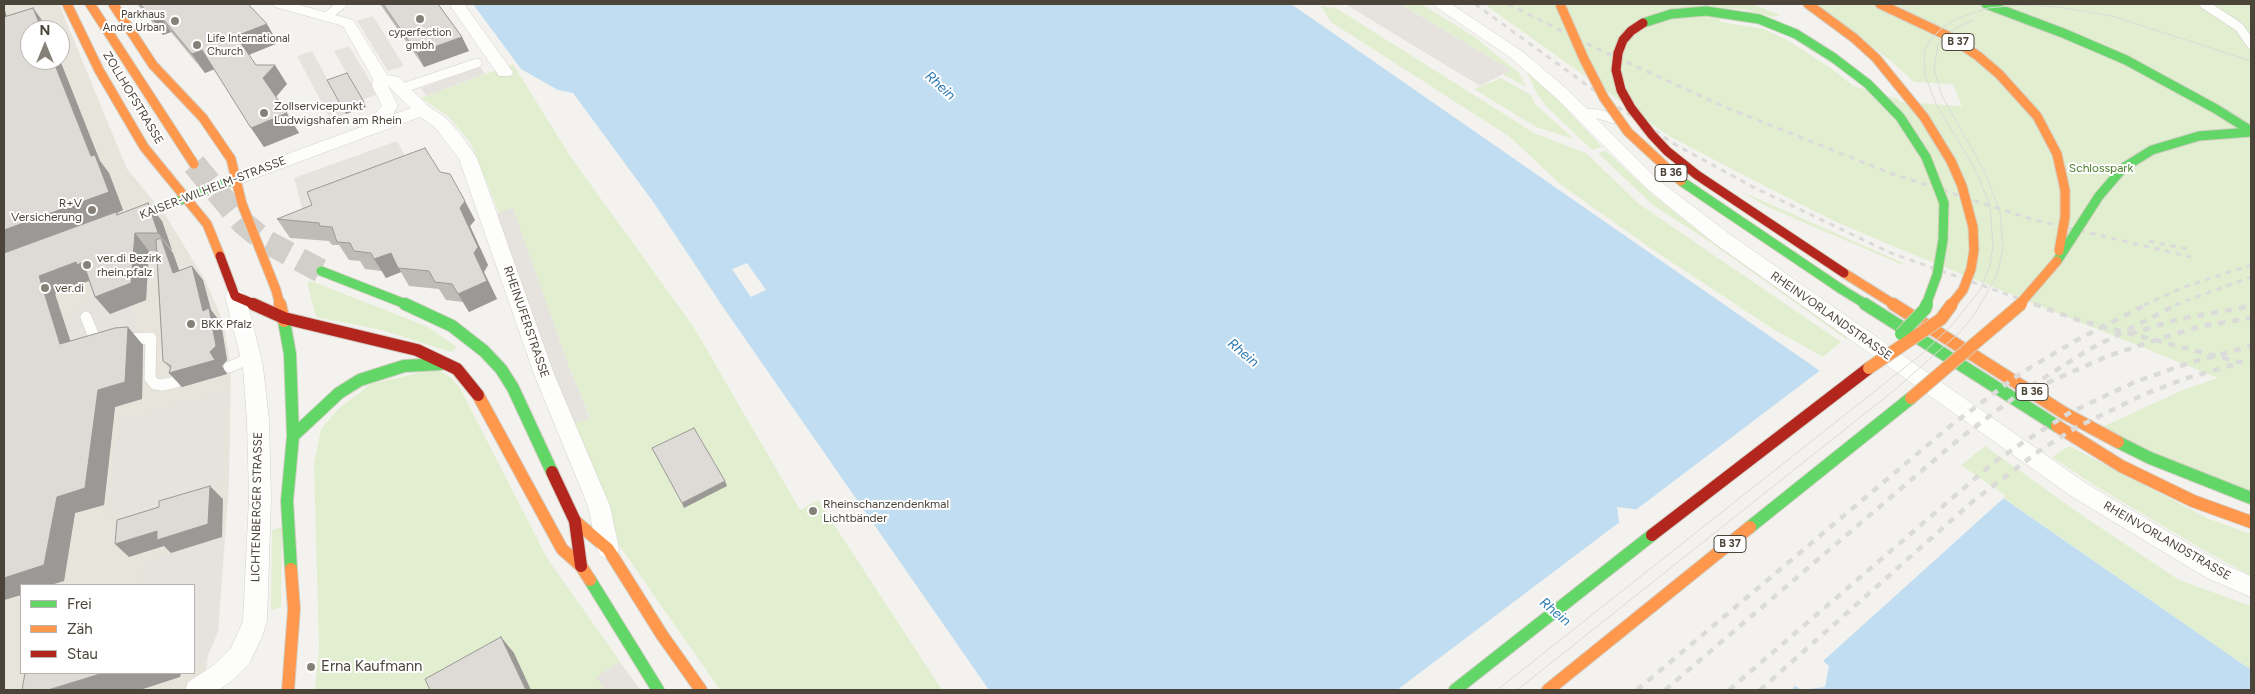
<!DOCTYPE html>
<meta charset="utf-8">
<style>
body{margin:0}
#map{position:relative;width:2255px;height:694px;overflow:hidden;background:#f4f2ee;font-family:Figtree,sans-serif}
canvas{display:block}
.frame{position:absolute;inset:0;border:5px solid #4b4439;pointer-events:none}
.legend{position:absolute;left:20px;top:584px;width:175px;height:90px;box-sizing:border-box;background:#fff;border:1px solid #b7b4b0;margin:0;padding:6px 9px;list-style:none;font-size:15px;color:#4b4439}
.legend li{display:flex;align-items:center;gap:10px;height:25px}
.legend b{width:25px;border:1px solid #b7b4b0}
.north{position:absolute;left:20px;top:20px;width:50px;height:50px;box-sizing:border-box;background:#fff;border:1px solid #b7b4b0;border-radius:50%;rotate:0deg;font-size:14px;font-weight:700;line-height:20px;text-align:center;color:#4b4439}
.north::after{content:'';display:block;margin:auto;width:18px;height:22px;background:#868178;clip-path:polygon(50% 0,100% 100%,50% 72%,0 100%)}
</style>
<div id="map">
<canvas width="2255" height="694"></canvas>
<div class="frame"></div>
<ul class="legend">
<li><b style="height:6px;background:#63d668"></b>Frei</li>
<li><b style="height:6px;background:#ff974d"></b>Zäh</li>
<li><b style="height:6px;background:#b3261e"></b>Stau</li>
</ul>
<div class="north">N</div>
</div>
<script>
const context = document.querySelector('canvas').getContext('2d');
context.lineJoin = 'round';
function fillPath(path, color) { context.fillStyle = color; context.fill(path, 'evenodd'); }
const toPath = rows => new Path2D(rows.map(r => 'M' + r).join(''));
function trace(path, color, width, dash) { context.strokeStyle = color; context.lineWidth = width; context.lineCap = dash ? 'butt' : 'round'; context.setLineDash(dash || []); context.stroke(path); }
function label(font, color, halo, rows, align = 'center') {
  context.font = font + ' Figtree,sans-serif'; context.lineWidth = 4; context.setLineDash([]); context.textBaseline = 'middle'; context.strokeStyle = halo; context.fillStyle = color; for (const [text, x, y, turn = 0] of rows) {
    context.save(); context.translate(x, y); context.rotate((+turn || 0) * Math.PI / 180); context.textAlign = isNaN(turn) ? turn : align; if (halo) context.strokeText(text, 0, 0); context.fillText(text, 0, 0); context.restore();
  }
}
fillPath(toPath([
 [4,4,59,4,127,169,166,216,205,280,223,321,231,367,229,484,218,632,208,655,204,690,4,690],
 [30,30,60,30,60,60,30,60],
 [21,585,194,585,194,673,21,673]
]), '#e7e4dc');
fillPath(toPath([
 [1400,4,1421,4,1473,36,1519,73,1526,87,1503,74,1511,70],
 [1484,4,1752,4,1780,15,1773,17,1745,10,1714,7,1721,22,1764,29,1787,40,1832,69,1853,86,1898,99,1901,102,1962,106,1953,84,1914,82,1891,61,1815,4,2251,4,2251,492,2222,483,2100,428,2183,390,2218,378,1902,250,1834,221,1761,184,1669,136],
 [1321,6,1336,8,1534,133,1586,153,1639,204,1841,342,1823,357,1773,329,1652,249,1560,184,1510,137,1331,22],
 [513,64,570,156,693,326,800,510,818,500,942,690,720,690,619,545,609,505,574,424,590,417,568,364,513,209,499,213,470,142,448,116,421,98],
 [1526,70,1556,98,1602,147,1592,150,1547,107,1537,94],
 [1501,78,1531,95,1535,104,1574,139,1536,127,1474,89],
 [1606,151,1650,192,1688,223,1848,338,1846,339,1713,244,1653,205,1598,153],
 [1738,190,1903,263,1903,265,1770,208],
 [311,281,426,326,457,347,451,352,382,330,316,317,307,283],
 [436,369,449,376,460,388,547,558,640,690,315,690,319,648,314,464,321,429,337,410,371,384],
 [1985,446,2086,518,2179,580,2251,606,2251,670,1959,467],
 [2069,446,2209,519,2251,534,2251,576,2202,549,2094,485,2052,457],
 [282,527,281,607,271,610,272,530]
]), '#e1eecf');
fillPath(toPath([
 [1345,4,1400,4,1511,70,1480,86],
 [373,16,404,66,388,71,357,21],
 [349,46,378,94,362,100,334,51],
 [312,51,346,114,331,120,297,56],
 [480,67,485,74,426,96,421,88],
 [397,141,414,172,303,212,294,178],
 [513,208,568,364,590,418,566,427,489,216],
 [101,288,110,314,130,306,143,342,77,361,64,322],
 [226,391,222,483,108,517,119,421],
 [223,538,218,632,208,655,202,664,194,670,194,585,187,585,188,549],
 [186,550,184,585,141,585,143,562],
 [619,662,641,690,605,690,596,677]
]), '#e6e3df');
fillPath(toPath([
 [473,4,1291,4,2251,670,2251,690,1801,690,1825,687,1829,666,1649,511,1617,507,1621,534,1776,671,1801,690,989,690,723,307,654,203,573,93,558,90,521,69]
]), '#c0ddf1');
fillPath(toPath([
 [747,263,766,290,751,297,732,269],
 [1822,369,2006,496,1822,662,1648,514,1633,512],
 [1621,521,1623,533,1797,684,1791,690,1397,690]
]), '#f4f2ee');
trace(toPath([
 [194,164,243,223,265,241,321,271]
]), '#d2cfca', 24, [24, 12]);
const laneFar1 = toPath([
 [2204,4,2239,27,2251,44],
 [326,17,342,4],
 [400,89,477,63],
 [1581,113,1599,114,1614,119]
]);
const lane = toPath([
 [86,317,96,342,100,342],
 [125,339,151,338,150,378,155,384,162,385,176,382],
 [229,367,251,358]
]);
const street = toPath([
 [273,4,296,4,353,20,387,75,399,77,428,106,446,118,461,135,477,158,554,374,610,506,619,549,616,556,608,559,600,556,597,549,588,506,534,374,459,159,434,126,420,117,242,183,236,185,230,183,227,179,230,175,361,127,382,106,372,86,373,79,343,26,275,7,273,4],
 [388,86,411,108,392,115,398,106,388,86],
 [449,4,464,4,513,72,511,76,499,76,449,4],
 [1434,4,1451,4,1523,52,1568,90,1657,179,1728,233,2087,484,2223,564,2251,576,2251,597,2207,578,2071,496,1714,243,1645,187,1556,98,1511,58,1436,7,1434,4],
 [235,289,242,291,245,296,252,320,263,367,269,420,271,498,267,621,262,637,249,664,232,681,218,690,185,690,188,682,214,665,231,648,243,621,249,498,247,420,243,367,225,296,228,291,235,289]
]);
const fastFar1 = toPath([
 [1986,4,2063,33,2126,60,2216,109,2251,131],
 [1643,23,1671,14,1706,11,1759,19,1796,34,1834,58,1868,84,1900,117,1926,157],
 [2099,196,2123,168,2152,150,2199,136,2251,132],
 [120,223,236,179],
 [321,271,408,305],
 [1841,289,1867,305]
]);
const fast = toPath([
 [405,304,452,326,484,351,501,369,513,388,552,472],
 [1865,304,2057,426],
 [284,321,290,354,293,436,287,501,291,569],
 [293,436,339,393,360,380,404,366,441,364],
 [2118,442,2150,458,2251,498],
 [1750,527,1911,398],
 [590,580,658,690],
 [1455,690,1652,535]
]);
const slowFar1 = toPath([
 [67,4,99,70,144,147,207,224,220,256],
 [90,4,194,164],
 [113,4,153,65,203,118,231,159,242,204,276,290,280,305],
 [1808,4,1854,38,1876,58,1924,117,1951,161],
 [1880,4,1950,37,1978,56,1999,74,2037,116,2057,154,2065,190],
 [1844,273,1895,305]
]);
const slow = toPath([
 [280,304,284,321],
 [1893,304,2064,413,2118,442],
 [478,395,562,549,581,566,590,580],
 [2057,426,2121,466,2193,501,2251,522],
 [575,521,608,549,662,635,701,690],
 [288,690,294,609,291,569],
 [1548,690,1750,527]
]);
const jamFar1 = toPath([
 [220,256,235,296,256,305]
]);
const jam = toPath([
 [253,304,284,318,417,350,457,369,478,395],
 [552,472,575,521,581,566],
 [1652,535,1869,368]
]);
trace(laneFar1, '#d2d0cb', 10);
trace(lane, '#d2d0cb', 12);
trace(street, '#d2d0cb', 1);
trace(fastFar1, '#d3cfc5', 11);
trace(fast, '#d3cfc5', 14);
trace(slowFar1, '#d3cfc5', 11);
trace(slow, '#d3cfc5', 14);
trace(jamFar1, '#d3cfc5', 11);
trace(jam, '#d3cfc5', 14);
trace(laneFar1, '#fdfdfc', 9);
trace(lane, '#fdfdfc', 11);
fillPath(street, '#fdfdfc');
trace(fastFar1, '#63d668', 9);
trace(fast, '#63d668', 12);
trace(slowFar1, '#ff974d', 9);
trace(slow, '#ff974d', 12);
trace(jamFar1, '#b3261e', 9);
trace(jam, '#b3261e', 12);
trace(toPath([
 [1497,690,1923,353,1951,326,1980,290,1990,265,1993,246,1990,205,1974,167,1936,104,1925,75,1924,52,1931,39,1943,27,1956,19,1988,8,2018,5,2059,7,2112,16,2251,61],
 [1517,690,1897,388,1960,332,1976,312,1997,275,2003,249,2000,212,1985,172,1942,96,1934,69,1938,44,1956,28,1973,20]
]), '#dbdbda', 1);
trace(toPath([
 [1475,4,1613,104,1676,145,1753,187,1891,253,2037,305],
 [1508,4,1598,49,1725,107,1890,173,2031,219,2191,257],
 [2149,241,2188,249],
 [2144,305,2187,286,2251,265],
 [2175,305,2251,277]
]), '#dbdbda', 3, [5.5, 5.5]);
trace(toPath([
 [2034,304,2081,321,2251,365],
 [2130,334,2179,319,2251,306],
 [2047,383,2108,356,2165,337,2202,326,2251,318],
 [1637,690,1949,427,2021,373,2077,340,2147,304],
 [1665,690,1959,439,2023,391,2090,349,2178,304],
 [1729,690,1993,463,2025,441,2071,412,2135,382,2189,363,2251,346],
 [1760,690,1972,502,2039,451,2077,427,2145,394,2184,379,2239,363]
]), '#dbdbda', 4.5, [7, 7]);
const fastBridgeFar1 = toPath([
 [1926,157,1944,203,1943,240,1937,275,1926,305],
 [1681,181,1841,289],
 [2057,261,2099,196]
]);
const fastBridge = toPath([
 [1901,334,1925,309,1927,304]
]);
const slowBridgeFar1 = toPath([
 [1560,4,1584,59,1604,98,1628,132,1681,181],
 [1951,161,1962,186,1973,227,1974,250,1971,269,1963,290,1951,305],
 [2059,251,2065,217,2065,190],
 [2019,305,2057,261]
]);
const slowBridge = toPath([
 [1869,368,1941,319,1952,304],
 [1911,398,2021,304]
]);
const jamBridge = toPath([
 [1643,23,1631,31,1623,40,1618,53,1616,70,1621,90,1631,108,1652,135,1667,151,1697,175,1844,273]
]);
trace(fastBridgeFar1, '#d6cebb', 11, []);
trace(fastBridge, '#d6cebb', 14, []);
trace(slowBridgeFar1, '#d6cebb', 11, []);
trace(slowBridge, '#d6cebb', 14, []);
trace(jamBridge, '#d6cebb', 11, []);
trace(fastBridgeFar1, '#63d668', 9);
trace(fastBridge, '#63d668', 12);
trace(slowBridgeFar1, '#ff974d', 9);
trace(slowBridge, '#ff974d', 12);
trace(jamBridge, '#b3261e', 9);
fillPath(toPath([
 [137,4,248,4,278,43,249,55,256,65,287,84,276,96,299,133,264,147,214,69,205,73,171,32,163,35],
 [380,4,438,4,462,37,469,51,424,67],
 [33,8,46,26,48,30,30,30,100,161,109,173,123,210,117,213,118,215,162,221,172,250,171,250,173,253,179,270,203,280,211,310,221,323,227,360,222,366,227,374,182,387,169,373,170,368,163,361,156,251,149,251,146,300,110,314,95,297,89,281,55,294,70,341,143,345,142,399,115,407,104,505,75,513,64,581,21,585,21,595,4,600,7,16],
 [440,172,475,220,470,226,488,265,484,272,497,299,469,312,463,302,446,300,439,289,409,286,401,272,386,278,382,271,365,269,360,261,349,260,339,245,332,245,329,241,290,238,277,219,312,205]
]), '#bfbcb8');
fillPath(toPath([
 [4,7,13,36,4,24],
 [33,8,46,26,48,30,42,30],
 [158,13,171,32,163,35,151,16],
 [267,24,278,43,248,55,236,36],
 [462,37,469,51,424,67,417,53],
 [202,50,215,69,205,73,192,54],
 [53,60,60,60,100,161,109,173,123,210,117,213,131,230,4,254,4,230,91,156],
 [275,65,287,84,276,97,263,78],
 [364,102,366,107,346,114,343,109],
 [287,113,299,133,264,147,251,128],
 [465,201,475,220,470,226,488,265,484,272,497,299,469,312,458,294,474,253,460,208],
 [148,203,162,221,172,250,158,233],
 [135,233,149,251,146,300,110,314,95,297],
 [161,238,173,253,185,287,173,273],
 [391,253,401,272,386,278,374,259],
 [76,262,83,262,91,280,55,294,77,361,60,344,39,276],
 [192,266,203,280,211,310,221,323,227,360,222,366,227,374,182,387,169,373,210,352,203,311],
 [128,327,143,345,142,399,115,407,104,505,75,513,64,581,51,585,21,585,21,595,4,600,4,578,98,390],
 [725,481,727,486,684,508,682,503],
 [210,486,223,499,222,537,171,553,164,546,129,557,115,544,157,531],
 [501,637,514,653,531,690,526,690],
 [103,673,181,673,180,677,140,690,48,690]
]), '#9b9996');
const building = toPath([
 [140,4,248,4,267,24,236,36,256,65,275,65,263,78,287,113,251,128,202,50,192,54,158,13,151,16,140,4],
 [383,4,438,4,462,37,417,53,383,4],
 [33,8,42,30,30,30,30,60,53,60,91,156,95,155,109,192,4,230,4,17,33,8],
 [347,73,364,102,343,109,327,80,347,73],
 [425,148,440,172,450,174,465,201,460,208,478,247,474,253,487,281,458,294,452,284,435,282,429,271,398,268,391,253,374,259,371,253,354,251,350,243,337,242,332,227,320,226,319,223,277,219,312,205,307,192,425,148],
 [148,203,158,233,135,233,131,283,95,297,83,262,77,265,76,262,39,276,60,344,115,328,128,327,125,382,98,390,85,488,57,497,44,565,4,578,4,253,116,212,117,215,148,203],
 [161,238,173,273,192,266,203,311,209,308,216,346,210,352,215,360,169,373,171,366,163,361,156,240,161,238],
 [694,428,725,481,682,503,652,448,694,428],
 [210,486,208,524,157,540,157,531,115,544,117,520,159,507,159,501,210,486],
 [501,637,526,690,430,690,425,679,501,637],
 [25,673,103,673,48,690,22,690,25,673]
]);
fillPath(building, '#dedbd6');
trace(building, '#9b9996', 1);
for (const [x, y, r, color] of [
 [420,19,5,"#868178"],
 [175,21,5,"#868178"],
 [197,45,5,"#868178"],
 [264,113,5,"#868178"],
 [92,210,5,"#868178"],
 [87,265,5,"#868178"],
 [45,288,5,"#868178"],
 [191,324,5,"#868178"],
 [813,511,5,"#868178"],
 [311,667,5,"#868178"]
]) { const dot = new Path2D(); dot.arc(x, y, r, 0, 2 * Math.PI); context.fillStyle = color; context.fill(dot); trace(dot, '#fff', 2); }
label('11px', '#4b4439', '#fff', [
 ["Parkhaus",165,15],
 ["Andre Urban",165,28],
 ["cyperfection",420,33,"center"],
 ["gmbh",420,46,"center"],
 ["Life International",207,39,"left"],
 ["Church",207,52,"left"]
], 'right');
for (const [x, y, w] of [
 [1958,42,32],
 [1671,173,32],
 [2032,392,32],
 [1730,544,32]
]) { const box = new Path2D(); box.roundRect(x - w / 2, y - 8.5, w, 17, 4); context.fillStyle = '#fff'; context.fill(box); trace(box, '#4b4439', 1); }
label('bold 11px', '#4b4439', null, [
 ["B 37",1958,42],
 ["B 36",1671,173],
 ["B 36",2032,392],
 ["B 37",1730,544]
]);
label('12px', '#4b4439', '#fff', [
 ["ZOLLHOFSTRASSE",133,98,59],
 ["KAISER-WILHELM-STRASSE",213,188,-21],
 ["RHEINVORLANDSTRASSE",1831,316,35],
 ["RHEINUFERSTRASSE",526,322,71],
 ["LICHTENBERGER STRASSE",257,507,-89],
 ["RHEINVORLANDSTRASSE",2167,541,30]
]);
label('12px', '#4b4439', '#fff', [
 ["Zollservicepunkt",274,106],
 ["Ludwigshafen am Rhein",274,120],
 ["R+V",82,203,"right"],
 ["Versicherung",82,217,"right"],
 ["ver.di Bezirk",97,258],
 ["rhein.pfalz",97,272],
 ["ver.di",55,288],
 ["BKK Pfalz",201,324],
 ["Rheinschanzendenkmal",823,504],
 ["Lichtbänder",823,518]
], 'left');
label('12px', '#4a7f2a', '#fff', [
 ["Schlosspark",2101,168]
]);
label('italic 14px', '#2e7ab2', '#fff', [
 ["Rhein",940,86,42],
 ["Rhein",1243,353,40],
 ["Rhein",1555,612,40]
]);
label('15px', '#4b4439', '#fff', [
 ["Erna Kaufmann",321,667]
], 'left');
</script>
